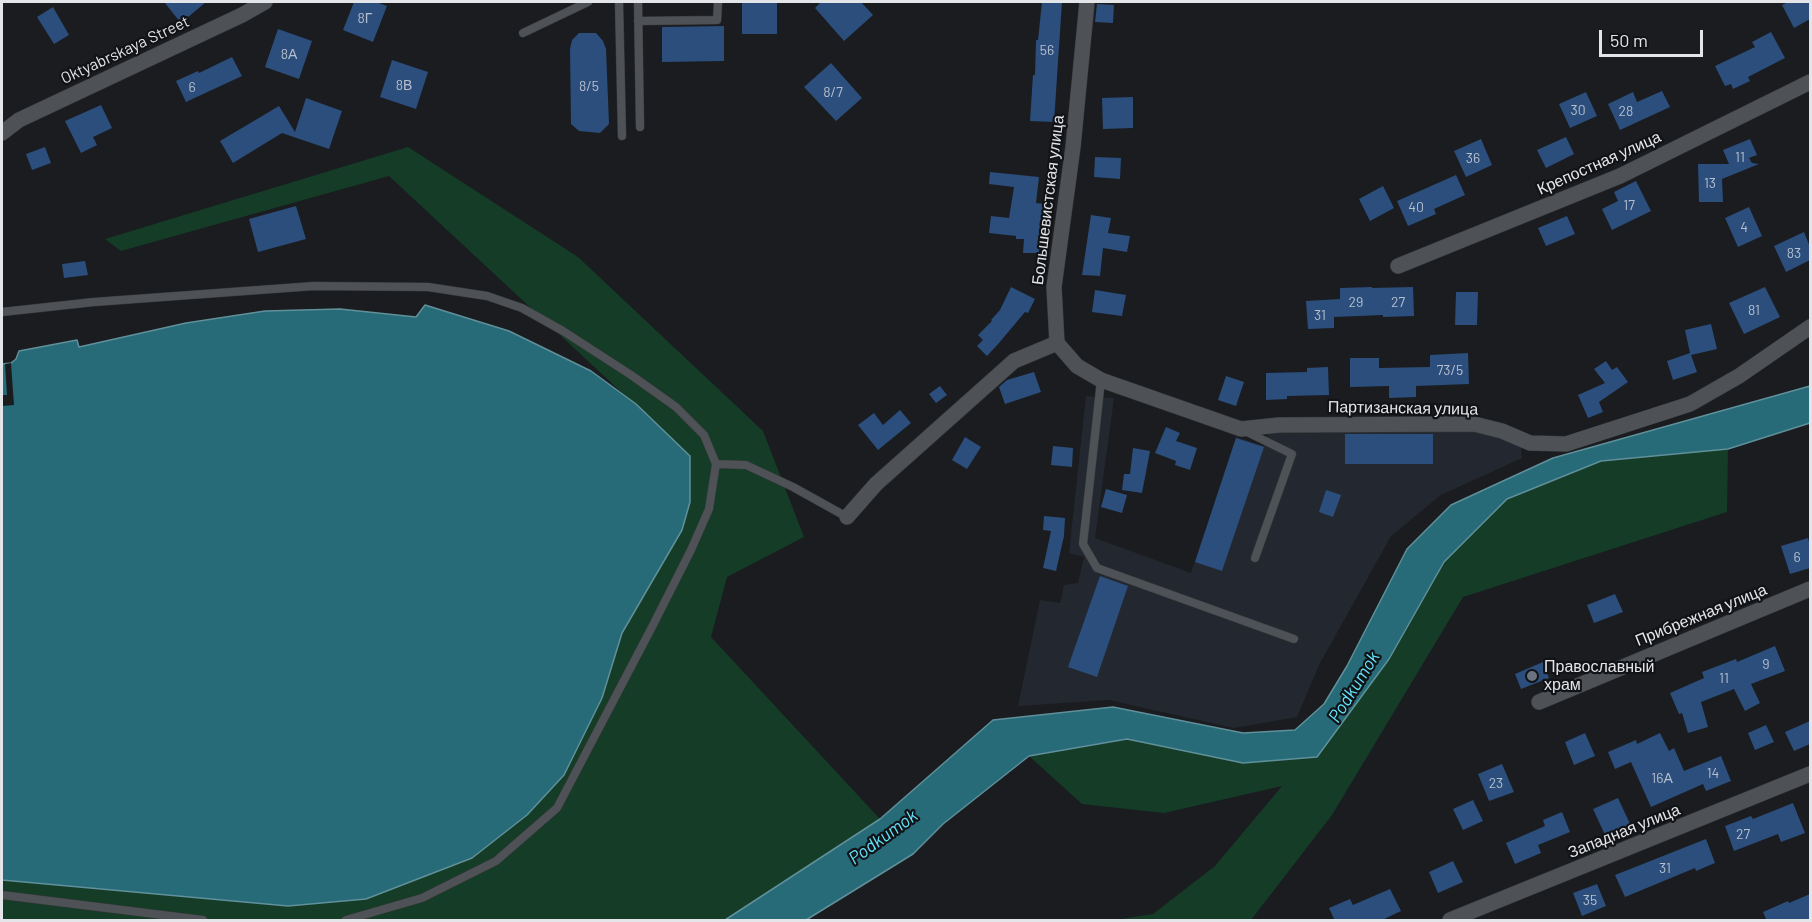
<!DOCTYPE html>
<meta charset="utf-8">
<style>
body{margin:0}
#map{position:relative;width:1812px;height:922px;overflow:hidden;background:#1a1c20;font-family:Barlow,sans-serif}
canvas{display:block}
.frame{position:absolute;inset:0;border:3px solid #e4e5e8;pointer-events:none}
.scale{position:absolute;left:1599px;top:30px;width:104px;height:27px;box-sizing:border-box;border:3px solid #e4e5e8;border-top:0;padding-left:8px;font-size:18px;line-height:21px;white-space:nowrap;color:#e4e5e8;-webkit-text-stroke:4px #111316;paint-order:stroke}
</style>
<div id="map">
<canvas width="1812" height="922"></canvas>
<div class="frame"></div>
<div class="scale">50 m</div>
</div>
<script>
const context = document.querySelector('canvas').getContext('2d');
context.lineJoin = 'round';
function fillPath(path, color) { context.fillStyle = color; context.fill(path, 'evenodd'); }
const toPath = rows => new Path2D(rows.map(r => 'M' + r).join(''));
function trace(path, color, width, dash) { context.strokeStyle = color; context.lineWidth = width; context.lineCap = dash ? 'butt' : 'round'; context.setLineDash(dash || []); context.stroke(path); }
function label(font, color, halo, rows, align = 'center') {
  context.font = font + ' Barlow,sans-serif'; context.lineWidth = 4.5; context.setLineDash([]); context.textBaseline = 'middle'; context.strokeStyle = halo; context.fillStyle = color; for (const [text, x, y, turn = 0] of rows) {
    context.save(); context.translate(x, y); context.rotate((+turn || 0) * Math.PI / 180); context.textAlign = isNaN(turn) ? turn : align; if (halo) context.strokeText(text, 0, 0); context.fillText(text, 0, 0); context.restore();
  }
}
fillPath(toPath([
 [1086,396,1114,398,1095,538,1191,573,1236,437,1264,446,1272,420,1459,423,1521,446,1522,458,1441,495,1391,536,1319,665,1297,717,1234,728,1109,700,1018,706,1040,600,1060,603,1064,585,1078,583,1084,557,1069,553]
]), '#232830');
fillPath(toPath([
 [408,147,578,257,763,431,804,537,727,577,711,637,880,819,725,920,2,920,2,880,288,906,366,899,602,698,622,633,682,530,690,456,389,176,121,251,105,239],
 [1728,449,1727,512,1463,597,1332,815,1251,920,1115,920,1153,914,1215,866,1282,786,1164,813,1082,804,1029,756,1127,739,1243,763,1317,757,1389,659,1444,562,1507,499,1601,461]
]), '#143c27');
const water = toPath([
 [425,305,509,331,591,371,636,404,690,456,690,502,682,530,622,633,602,698,564,775,527,815,472,858,366,899,288,906,2,880,2,364,11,363,16,359,19,351,77,340,79,347,186,323,265,311,340,309,416,317,425,305],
 [1810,386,1810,423,1728,449,1601,461,1507,499,1444,562,1389,659,1317,757,1243,763,1127,739,1029,756,943,824,913,854,806,920,725,920,880,819,993,720,1113,707,1243,733,1295,730,1324,704,1347,666,1407,549,1451,505,1553,458,1810,386]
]);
fillPath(water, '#276b78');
trace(water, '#60909a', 1.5);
fillPath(toPath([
 [11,363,14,405,2,406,2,395,7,395,5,364]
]), '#1a1c20');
fillPath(toPath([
 [164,2,206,2,181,23],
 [354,2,376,2,387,6,373,42,343,30],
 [742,2,777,2,777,34,742,34],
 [821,2,861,2,873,15,844,41,815,8],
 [1042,2,1062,2,1054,122,1030,121,1033,75,1035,75,1036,40,1038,40],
 [1788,2,1810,2,1810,19,1794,28,1782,5],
 [1097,4,1114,5,1113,23,1095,22],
 [53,7,69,35,54,44,37,17],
 [724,26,724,61,662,62,662,27],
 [278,29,312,41,299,79,265,67],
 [1771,32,1785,58,1748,77,1750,81,1733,89,1731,84,1725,86,1715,66,1755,47,1752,42],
 [579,33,596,33,603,41,606,49,609,124,600,133,579,131,571,124,570,49,572,40],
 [232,57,242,76,186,102,176,81,198,71,199,73],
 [392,60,428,72,416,109,380,97],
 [831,63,862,98,836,121,804,87],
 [1662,91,1670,107,1620,130,1608,104,1633,92,1637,102],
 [1586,92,1597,116,1570,128,1559,104],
 [1133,97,1133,128,1103,129,1102,98],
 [306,98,342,111,329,149,282,133,233,163,220,141,279,106,295,132],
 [101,105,112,128,93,137,97,145,81,153,65,121],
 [1566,137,1574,154,1546,168,1537,150],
 [1481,139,1492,165,1466,177,1454,151],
 [1750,139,1757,155,1749,158,1752,163,1759,164,1722,179,1723,202,1699,202,1698,164,1729,164,1723,150],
 [45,147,51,163,32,170,26,154],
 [1095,157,1121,158,1120,179,1094,177],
 [990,172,1039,177,1036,203,1045,204,1043,220,1040,220,1039,253,1023,253,1024,239,1016,239,1016,236,989,233,991,216,1009,218,1014,187,989,184],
 [1456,175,1465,195,1434,209,1436,214,1408,226,1397,201],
 [1636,181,1651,211,1612,230,1602,209,1618,201,1614,192],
 [1383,186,1394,208,1370,221,1359,199],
 [296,206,306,239,258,252,249,219],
 [1749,207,1762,236,1738,247,1725,218],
 [1091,215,1111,218,1108,233,1130,236,1127,252,1103,248,1100,276,1082,275],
 [1567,216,1575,234,1546,246,1538,228],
 [1804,232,1810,247,1810,260,1786,272,1774,246],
 [85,261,88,275,64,278,62,264],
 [1011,287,1035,299,1028,313,1025,312,999,343,987,356,977,346,983,340,978,335,992,321,991,320,1000,310],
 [1372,287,1372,288,1413,287,1414,316,1383,317,1383,315,1334,317,1334,328,1308,329,1306,301,1340,299,1340,288],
 [1765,287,1780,317,1744,334,1729,303],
 [1095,290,1126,295,1122,316,1092,312],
 [1456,292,1478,292,1477,325,1455,325],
 [1711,324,1717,349,1691,355,1697,372,1673,380,1667,361,1690,353,1685,330],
 [1468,353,1469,384,1416,386,1416,397,1389,398,1389,386,1350,387,1350,358,1379,358,1379,368,1430,367,1430,355],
 [1606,361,1612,370,1617,367,1628,382,1599,402,1603,412,1588,418,1578,395,1605,383,1594,369],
 [1328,367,1329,395,1287,396,1287,399,1266,400,1266,373,1307,372,1307,368],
 [1034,372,1041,392,1005,404,999,387,1007,380],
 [1226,376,1244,382,1236,406,1218,400],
 [940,386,947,395,936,403,929,394],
 [900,410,911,423,878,450,858,425,874,413,883,425],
 [1166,427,1180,433,1176,441,1197,448,1190,470,1175,465,1176,461,1155,453],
 [1345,434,1433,434,1433,464,1345,464],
 [965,437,981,447,967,469,952,460],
 [1236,438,1264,447,1222,571,1195,562],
 [1053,446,1073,448,1072,467,1051,465],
 [1133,448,1150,451,1142,493,1122,490,1124,474,1130,474],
 [1106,489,1127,495,1122,513,1101,507],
 [1326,490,1341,495,1333,517,1319,512],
 [1044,516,1065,518,1064,536,1056,571,1043,568,1051,531,1043,530],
 [1808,538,1810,545,1810,568,1790,574,1781,546],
 [1100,576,1128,586,1097,677,1068,667],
 [1615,594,1623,612,1594,623,1587,605],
 [1775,646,1785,671,1751,684,1760,703,1745,711,1734,689,1701,702,1708,727,1688,733,1682,713,1679,714,1670,693,1704,678,1702,672,1736,659,1737,662],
 [1543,662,1549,678,1521,689,1515,674],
 [1810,721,1810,744,1794,751,1785,732],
 [1766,725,1774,742,1755,750,1748,733],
 [1585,733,1595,756,1574,765,1565,742],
 [1660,733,1669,751,1674,748,1684,771,1721,756,1731,781,1706,791,1703,784,1651,807,1631,762,1615,769,1608,752,1636,740,1637,744],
 [1502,764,1514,792,1489,801,1478,774],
 [1618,798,1631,826,1606,837,1593,809],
 [1473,800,1483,821,1463,830,1453,809],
 [1793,803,1805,833,1781,842,1778,834,1734,851,1725,826,1751,816,1753,819],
 [1562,812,1570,832,1538,845,1541,853,1515,864,1506,843,1545,826,1543,820],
 [1706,839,1715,863,1696,871,1695,868,1625,897,1615,875],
 [1453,861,1463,882,1438,893,1429,872],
 [1597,884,1606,906,1582,916,1573,893],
 [1390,889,1401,911,1380,921,1335,921,1329,908,1350,899,1353,905],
 [1810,894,1810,921,1767,921,1763,912,1788,901,1789,903]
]), '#2b4e7c');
const lane = toPath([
 [619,2,622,136],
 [638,2,640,127],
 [638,21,717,20,718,2],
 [523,33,588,2],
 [2,312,94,302,314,286,428,287,487,296,522,308,563,331,631,375,676,407,704,435,716,464,709,509,691,550,652,627,557,808,496,861,422,898,346,920],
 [1101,380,1083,544,1097,568,1294,639],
 [1247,432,1292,454,1255,558],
 [716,464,746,465,793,487,847,517],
 [2,895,203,920]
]);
const street = toPath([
 [2,133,19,120,242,15,265,2],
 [1398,266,1620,176,1810,82],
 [1057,343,1077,366,1101,380,1241,429,1279,425,1474,424,1502,431,1530,443,1566,444,1690,404,1739,376,1810,327],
 [1057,343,1054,287,1073,147,1087,2],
 [847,517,876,484,1014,361,1057,343],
 [1539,702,1810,589],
 [1450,920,1810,774]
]);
trace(lane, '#36383a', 9);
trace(street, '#36383a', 16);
trace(lane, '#4e5155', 8);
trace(street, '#4e5155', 15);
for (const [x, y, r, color] of [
 [1532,676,6,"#6b7280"]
]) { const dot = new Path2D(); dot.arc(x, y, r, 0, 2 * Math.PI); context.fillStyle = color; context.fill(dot); trace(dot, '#111316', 2); }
label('14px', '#b6bfcd', null, [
 ["8Г",365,18],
 ["56",1047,50],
 ["8А",289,54],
 ["8В",404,85],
 ["8/5",589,86],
 ["6",192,87],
 ["8/7",833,92],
 ["30",1578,110],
 ["28",1626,111],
 ["11",1740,157],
 ["36",1473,158],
 ["13",1710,183],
 ["17",1629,205],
 ["40",1416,207],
 ["4",1744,227],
 ["83",1794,253],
 ["29",1356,302],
 ["27",1398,302],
 ["81",1754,310],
 ["31",1320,315],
 ["73/5",1450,370],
 ["6",1797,557],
 ["9",1766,664],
 ["11",1724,678],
 ["14",1713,773],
 ["16А",1662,778],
 ["23",1496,783],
 ["27",1743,834],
 ["31",1665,868],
 ["35",1590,900]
]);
label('16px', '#e4e5e8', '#111316', [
 ["Oktyabrskaya Street",125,50,-25],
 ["Крепостная улица",1599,163,-24],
 ["Большевистская улица",1048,200,-83],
 ["Партизанская улица",1403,408,1],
 ["Прибрежная улица",1701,615,-22],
 ["Западная улица",1624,831,-22]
]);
label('16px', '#e4e5e8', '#111316', [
 ["Православный",1544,667],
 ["храм",1544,685]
], 'left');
label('italic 18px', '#63e4fd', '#111316', [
 ["Podkumok",1354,687,-58],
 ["Podkumok",883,837,-36]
]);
</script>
